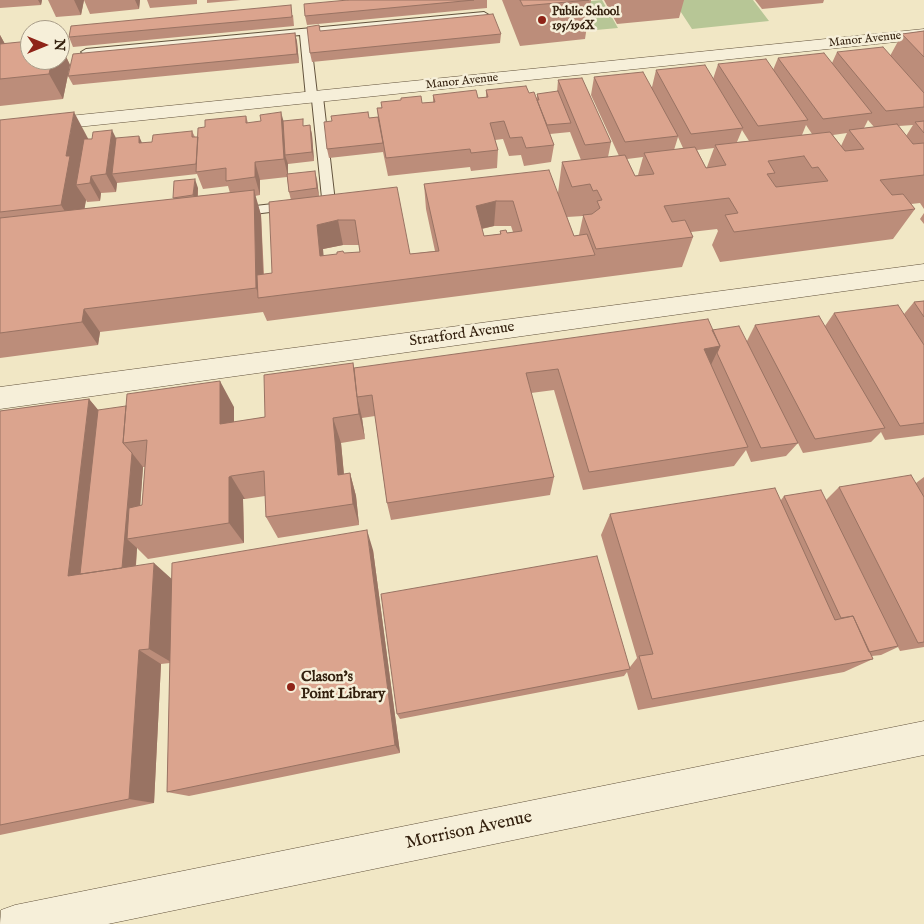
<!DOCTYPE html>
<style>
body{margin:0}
#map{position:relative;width:924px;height:924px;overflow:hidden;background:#f1e7c5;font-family:"IM FELL English",serif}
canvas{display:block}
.north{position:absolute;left:20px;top:20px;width:50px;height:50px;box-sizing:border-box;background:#f6efd9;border:1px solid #a89c88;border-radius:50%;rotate:90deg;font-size:14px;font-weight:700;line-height:20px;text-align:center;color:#33200e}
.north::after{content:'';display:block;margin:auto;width:18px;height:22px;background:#8f2418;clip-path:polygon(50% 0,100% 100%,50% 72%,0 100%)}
</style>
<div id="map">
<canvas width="924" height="924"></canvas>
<div class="north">N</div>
</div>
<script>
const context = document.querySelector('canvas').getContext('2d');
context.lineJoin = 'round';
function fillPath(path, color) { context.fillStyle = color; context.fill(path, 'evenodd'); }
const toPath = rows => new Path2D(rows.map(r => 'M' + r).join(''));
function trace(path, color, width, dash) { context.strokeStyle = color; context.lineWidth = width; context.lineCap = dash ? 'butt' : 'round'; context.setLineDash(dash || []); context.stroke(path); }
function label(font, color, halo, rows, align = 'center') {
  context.font = font + ' "IM FELL English",serif'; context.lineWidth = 5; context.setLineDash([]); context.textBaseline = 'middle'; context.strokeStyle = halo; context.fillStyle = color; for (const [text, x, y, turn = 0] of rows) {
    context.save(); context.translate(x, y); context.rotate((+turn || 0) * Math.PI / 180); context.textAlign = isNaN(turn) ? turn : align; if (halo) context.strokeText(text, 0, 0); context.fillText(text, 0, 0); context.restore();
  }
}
fillPath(toPath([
 [602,0,618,28,585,31,570,3],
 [673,0,753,0,769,21,692,29]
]), '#b7c696');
const lane = toPath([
 [484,12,489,15,488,17,310,34,317,94,323,97,335,202,329,206,315,207,309,203,311,200,322,198,312,100,306,97,300,35,86,55,81,52,86,49,484,12],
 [290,202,296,206,294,209,238,216,232,212,238,208,290,202]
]);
const street = toPath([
 [924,29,924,39,0,135,0,123,924,29],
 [924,264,924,280,0,409,0,387,924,264],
 [924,721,924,755,108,924,0,924,1,910,15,905,924,721]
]);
trace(lane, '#62523c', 2);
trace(street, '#62523c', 1);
fillPath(lane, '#f6efd9');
fillPath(street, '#f6efd9');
fillPath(toPath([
 [0,0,42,0,41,5,0,8],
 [48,0,84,0,81,15,56,17],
 [84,0,140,0,139,9,90,14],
 [147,0,197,0,197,4,150,8],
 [207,0,241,0,207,3],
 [348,0,487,0,487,8,307,25,305,16],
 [502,0,591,0,585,39,520,46],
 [604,0,684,0,679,18,617,24],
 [755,0,824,0,823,3,762,9],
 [293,15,294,26,73,47,69,37],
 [320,31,501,34,500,43,312,62,310,53],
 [924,31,924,209,920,203,911,204,915,209,893,239,720,262,712,245,718,231,717,229,691,232,693,237,682,267,267,321,263,312,100,332,98,345,0,358,0,120,88,139,116,138,142,143,152,142,192,131,195,137,198,137,205,127,246,116,248,123,283,121,304,126,310,125,312,135,314,161,288,164,288,174,317,180,319,196,410,254,435,251,426,209,424,184,558,193,562,162,581,160,570,132,550,134,554,145,551,162,524,166,521,155,509,156,503,139,495,140,498,150,497,168,471,171,470,167,388,176,383,152,329,158,327,149,369,118,378,117,377,108,433,102,433,95,478,98,486,97,486,90,529,93,537,98,537,94,557,92,558,80,611,142,608,157,619,156,591,95,594,77,652,87,656,70,713,79,718,64,773,70,778,58,832,63,837,52,890,56,902,34],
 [868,120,874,127,864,128],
 [806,125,812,134,802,135],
 [913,125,906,136,899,126],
 [742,130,749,141,737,142],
 [847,133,841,146,833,135],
 [678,137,683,148,674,150],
 [714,148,707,167,706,168,697,150],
 [643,157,638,175,635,176,627,159],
 [197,174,203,189,228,186,230,193,198,196,198,188,173,198,174,199,84,209,86,200,87,202,100,201,101,193,116,192,117,183],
 [287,177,289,192,291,200,272,273,264,274,261,215,255,196,260,195,260,180],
 [583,216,579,235,574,236,567,217],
 [494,226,511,226,513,232,507,233,500,231,500,234,484,236,482,229],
 [343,245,359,245,360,252,323,256,323,249],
 [295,33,297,42,299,63,73,85,68,76],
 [0,35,5,44,60,60,60,44,70,65,63,99,0,106],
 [924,213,924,224,920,219],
 [924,301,924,435,885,440,881,432,871,442,803,453,798,443,786,456,751,462,746,450,734,466,583,490,554,390,531,393,554,477,550,495,391,520,387,503,375,416,362,418,365,439,341,443,344,474,350,473,356,496,359,525,278,538,266,517,265,496,245,499,243,499,244,543,148,559,137,548,136,566,172,579,373,550,400,753,189,796,167,792,170,663,161,664,154,803,0,835,0,411,89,399,98,410,234,407,234,422,265,417,353,363,354,368,712,330,747,341,755,325,825,326,834,313,904,314,914,302],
 [143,467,145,467,142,505,140,506],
 [924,477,924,647,900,651,898,647,881,655,872,656,873,659,844,672,638,710,627,672,624,676,400,719,397,714,630,667,637,658,601,535,610,514,781,500,784,496,826,500,839,487,916,483]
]), '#bc8d7a');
fillPath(toPath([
 [38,0,42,0,41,5],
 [74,0,84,0,81,15],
 [135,0,140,0,139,9],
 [295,33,297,42,299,63,297,54],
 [0,35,12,57,0,48],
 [60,44,70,65,63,99,49,74,52,60,60,60],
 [74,112,91,144,76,185,86,200,80,236,61,205,66,156],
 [281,112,286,130,285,155,288,164,288,177,284,159],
 [310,125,312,135,314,161,312,152],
 [112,130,121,148,112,174,117,183,116,192,106,174],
 [139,136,143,145,139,143],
 [255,162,260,180,260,195,255,177],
 [315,171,317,180,319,197,317,188],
 [91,176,101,193,100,201,90,183],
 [195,179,198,188,197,204,193,195],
 [254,190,261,215,264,297,260,298,256,288],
 [496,201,494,226,475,230,476,206],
 [338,220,343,245,323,249,326,280,320,256,317,225],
 [84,309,100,332,98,345,82,322],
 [720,346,709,369,704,349],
 [353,363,359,390,357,397,362,418,365,439,359,414],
 [220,381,234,407,234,448,220,424],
 [89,399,110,424,95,582,68,576],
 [333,418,341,443,346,498,338,475],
 [132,453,143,467,138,537,127,539,137,548,134,588,121,578],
 [350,473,356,496,359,525,353,504],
 [231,476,245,499,243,499,244,543,229,523,229,477],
 [367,530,373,550,400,753,395,745],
 [154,563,174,581,171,662,149,649],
 [139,650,161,664,154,803,129,799]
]), '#997363');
const building = toPath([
 [348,0,474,0,305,16,304,4,348,0],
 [520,0,589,0,523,6,520,0],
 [291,5,292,17,69,37,71,26,291,5],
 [493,14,501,34,310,53,307,27,319,25,320,31,493,14],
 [924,31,924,57,902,34,924,31],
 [295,33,297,54,68,76,73,54,295,33],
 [30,41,30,60,52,60,49,74,0,79,0,44,30,41],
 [883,47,924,93,924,107,886,111,837,52,883,47],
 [824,53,872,113,823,119,778,58,824,53],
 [766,59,808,120,758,126,718,64,766,59],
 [705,65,743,128,691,134,656,70,705,65],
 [643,72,678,136,625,142,594,77,643,72],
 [582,78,611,142,585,145,558,80,582,78],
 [526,86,529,93,534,92,554,145,526,148,522,137,510,138,504,121,490,123,498,150,471,153,470,149,386,158,377,108,382,108,381,102,401,100,401,98,421,96,422,103,435,102,433,95,476,90,478,98,488,97,486,90,526,86],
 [558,91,571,123,547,125,537,100,539,100,537,94,558,91],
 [74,112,66,156,70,156,61,205,0,212,0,120,74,112],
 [281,112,284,159,255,162,255,177,226,181,226,168,196,172,198,128,205,127,205,120,246,116,246,123,261,121,260,115,281,112],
 [368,112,369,118,378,117,383,143,327,149,324,122,332,121,331,116,368,112],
 [303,119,303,126,310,125,312,152,285,155,283,121,303,119],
 [924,121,924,133,915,122,924,121],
 [897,124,913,144,924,143,924,175,880,180,892,195,903,194,915,209,734,232,725,215,738,213,729,198,664,206,672,222,685,220,693,237,596,249,583,215,592,214,600,208,597,201,602,200,597,190,593,191,590,184,572,187,562,162,625,155,635,176,654,174,644,153,695,147,706,168,726,165,715,145,830,132,845,151,864,149,849,130,897,124],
 [804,156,812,168,818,167,828,181,776,187,767,174,775,173,768,161,804,156],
 [112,130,106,174,91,176,90,183,76,185,84,139,92,139,93,132,112,130],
 [192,131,192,137,198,137,196,164,112,174,116,138,139,136,139,143,152,142,153,135,192,131],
 [549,170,574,236,587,234,595,255,258,298,257,275,272,273,269,202,397,187,410,254,439,251,424,184,549,170],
 [496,201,513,201,522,231,507,233,506,230,500,231,501,234,484,236,476,206,496,201],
 [338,220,355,220,360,252,344,253,343,251,337,252,337,254,320,256,317,225,338,220],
 [315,171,317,188,289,192,287,174,315,171],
 [195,179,193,195,173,198,174,181,195,179],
 [254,190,256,288,84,309,82,322,0,333,0,218,254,190],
 [924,301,924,317,914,302,924,301],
 [898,305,924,345,924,423,900,426,834,313,898,305],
 [819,316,885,428,815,439,755,325,819,316],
 [708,319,720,346,704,349,748,447,589,472,558,369,526,373,554,477,387,503,372,395,357,397,354,368,708,319],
 [739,326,798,443,761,448,717,353,720,346,712,330,739,326],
 [353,363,359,414,333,418,338,475,350,473,353,504,266,517,264,471,231,476,229,477,229,523,127,539,129,508,142,505,147,440,123,443,127,394,220,381,220,424,265,417,264,375,353,363],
 [89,399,68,576,154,563,149,649,139,650,129,799,0,825,0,411,89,399],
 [126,406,123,443,132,453,122,568,80,574,98,410,126,406],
 [911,475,924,497,924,642,918,643,839,487,911,475],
 [775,488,835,620,853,616,873,659,652,699,639,656,653,654,610,514,775,488],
 [821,490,898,646,869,652,853,616,841,618,784,496,821,490],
 [367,530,395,745,167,792,172,563,367,530],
 [597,556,630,669,397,714,381,594,597,556]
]);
fillPath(building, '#dba48e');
trace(building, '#997363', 1);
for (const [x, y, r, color] of [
 [542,20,5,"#8f2418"],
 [291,687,5,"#8f2418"]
]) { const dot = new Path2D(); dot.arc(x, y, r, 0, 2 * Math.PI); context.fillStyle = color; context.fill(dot); trace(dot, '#f6efd9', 2); }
label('bold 12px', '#33200e', '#f6efd9', [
 ["Public School",552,13],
 ["195/196X",552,27]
], 'left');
label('12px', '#33200e', '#f6efd9', [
 ["Manor Avenue",865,40,-6],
 ["Manor Avenue",462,82,-6]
]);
label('15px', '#33200e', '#f6efd9', [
 ["Stratford Avenue",462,335,-8]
]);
label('bold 15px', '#33200e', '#f6efd9', [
 ["Clason's",301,678],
 ["Point Library",301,695]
], 'left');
label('18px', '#33200e', '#f6efd9', [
 ["Morrison Avenue",469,831,-12]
]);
</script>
